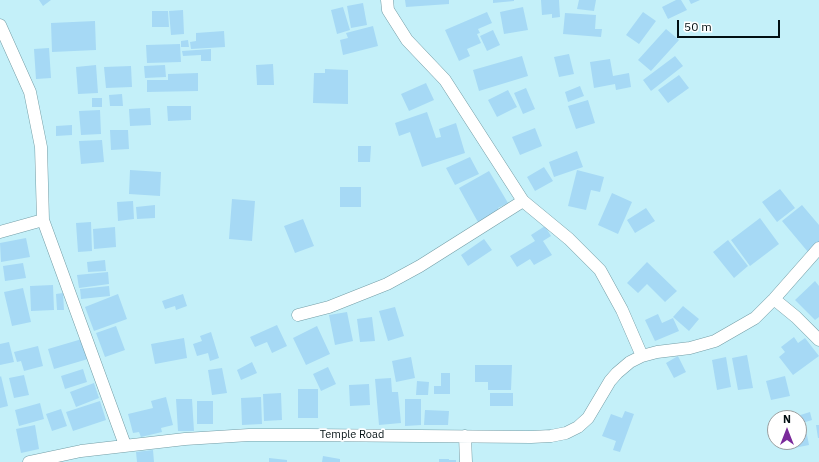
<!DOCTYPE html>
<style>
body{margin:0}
#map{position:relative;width:819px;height:462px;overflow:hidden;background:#c4f0f9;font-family:"IBM Plex Sans",sans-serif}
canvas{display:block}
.north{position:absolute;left:767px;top:410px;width:40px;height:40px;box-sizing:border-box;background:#fff;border:1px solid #9a9fa0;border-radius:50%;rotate:0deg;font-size:11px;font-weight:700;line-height:16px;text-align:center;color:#020f12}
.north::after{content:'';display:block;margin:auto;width:14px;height:18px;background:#7a2a9a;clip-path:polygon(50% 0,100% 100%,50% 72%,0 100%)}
.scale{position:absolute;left:677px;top:20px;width:103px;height:18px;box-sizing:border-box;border:2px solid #020f12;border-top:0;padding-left:5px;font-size:12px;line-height:14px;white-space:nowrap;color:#020f12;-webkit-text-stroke:3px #fff;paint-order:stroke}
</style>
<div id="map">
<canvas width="819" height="462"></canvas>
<div class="north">N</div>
<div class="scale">50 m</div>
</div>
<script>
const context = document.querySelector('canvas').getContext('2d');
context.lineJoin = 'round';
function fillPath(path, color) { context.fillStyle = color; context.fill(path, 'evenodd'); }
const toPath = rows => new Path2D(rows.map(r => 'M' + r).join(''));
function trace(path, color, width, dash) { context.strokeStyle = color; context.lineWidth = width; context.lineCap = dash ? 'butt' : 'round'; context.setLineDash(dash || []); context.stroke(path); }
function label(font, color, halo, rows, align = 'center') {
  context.font = font + ' "IBM Plex Sans",sans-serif'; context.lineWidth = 3.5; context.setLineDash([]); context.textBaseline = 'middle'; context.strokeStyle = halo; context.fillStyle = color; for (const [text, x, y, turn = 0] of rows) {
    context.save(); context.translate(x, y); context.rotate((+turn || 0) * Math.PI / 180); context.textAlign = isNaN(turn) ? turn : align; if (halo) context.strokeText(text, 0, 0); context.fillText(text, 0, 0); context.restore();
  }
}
fillPath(toPath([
 [39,0,51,0,43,6],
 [405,0,449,0,449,4,406,7],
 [493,0,514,0,514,1,493,3],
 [541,0,559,0,560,17,552,18,552,14,542,15],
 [579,0,596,0,594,11,577,9],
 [676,0,681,0,687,10,668,19,662,7],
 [689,0,700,0,691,4],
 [363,3,367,25,351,28,347,6],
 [343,7,350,30,337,34,331,10],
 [523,7,528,30,504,34,500,12],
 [183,10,184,34,171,35,169,11],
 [152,11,168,11,169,27,152,27],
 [487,12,492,23,478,29,480,33,477,34,481,43,467,49,470,56,459,61,445,30],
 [643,12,656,21,639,44,626,35],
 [565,13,596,15,595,29,602,29,601,37,563,34],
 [95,21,96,50,52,52,51,23],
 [373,26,378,46,343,55,340,40,348,38,346,33],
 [666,29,679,40,651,71,638,60],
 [493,30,500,45,487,51,480,36],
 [224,31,225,47,191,49,190,42,196,41,196,33],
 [188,40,189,47,181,47,181,41],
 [180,44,181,62,147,63,146,45],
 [49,48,51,78,36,79,34,49],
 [211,49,211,61,201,61,201,55,183,56,182,51],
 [569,54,574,74,559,77,554,57],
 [522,56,528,76,479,91,473,70],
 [675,56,683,66,651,91,643,80],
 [610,59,613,76,629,73,631,87,616,90,615,84,594,88,590,62],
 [273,64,274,85,257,85,256,65],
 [96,65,98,93,78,94,76,67],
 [165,65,166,77,145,78,144,66],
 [131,66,132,87,106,88,104,67],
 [325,69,348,70,348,104,313,103,314,73,325,73],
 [198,73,198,91,147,92,147,80,168,80,168,74],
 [679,75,689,88,668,103,658,90],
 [426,83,434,100,409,111,401,94],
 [580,86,584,96,568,102,565,92],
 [526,88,535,109,523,114,514,93],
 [508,90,517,107,497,117,488,100],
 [122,94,123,106,110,106,109,95],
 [92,98,102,98,102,107,92,107],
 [588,100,595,123,576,129,568,106],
 [167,106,191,106,191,120,168,121],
 [150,108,151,125,130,126,129,109],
 [100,110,101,134,81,135,79,111],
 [427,112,436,138,441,137,439,129,456,123,465,153,422,167,410,132,399,136,395,123],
 [72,125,72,135,56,136,56,126],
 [535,128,542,146,520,155,512,137],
 [110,130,128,130,129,149,111,150],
 [102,140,104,162,81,164,79,141],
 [358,146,371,146,370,162,358,162],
 [577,151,583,167,554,177,549,162],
 [470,157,479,174,455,185,446,168],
 [544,167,553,181,535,191,527,177],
 [130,170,161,172,160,196,129,194],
 [577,170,604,177,600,192,591,190,586,210,568,206],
 [489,171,508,203,498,208,501,212,479,224,459,188],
 [340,187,361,187,361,207,340,207],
 [780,189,795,208,777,222,762,202],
 [612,193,632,202,618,234,598,225],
 [232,199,255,201,252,241,229,239],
 [133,201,134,219,118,221,117,202],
 [155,205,155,218,137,219,136,207],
 [802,205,819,225,819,243,808,252,782,221],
 [646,208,655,221,635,233,627,220],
 [760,218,779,244,750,266,731,240],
 [303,219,314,246,295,253,284,226],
 [91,222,92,251,78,252,76,223],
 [545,226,551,236,543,241,552,255,534,265,530,259,517,267,510,256,535,241,531,235],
 [115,227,116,247,94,249,93,229],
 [26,238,30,257,1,262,0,243],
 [484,239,492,250,468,266,461,255],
 [728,240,748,266,734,278,713,252],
 [105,260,106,271,88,272,87,262],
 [647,262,677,291,665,302,647,284,638,293,627,283],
 [23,263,26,278,5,281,3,266],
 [108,272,109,284,79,288,77,275],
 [815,281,819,286,819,317,815,320,795,300],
 [53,285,54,310,31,311,30,286],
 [109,286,110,296,81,299,80,289],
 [23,288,31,322,12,326,4,292],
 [63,293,64,310,57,310,56,294],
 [118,294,127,319,94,331,85,307],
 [183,294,187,306,176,310,175,306,165,309,162,301],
 [683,306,699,319,689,331,673,317],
 [395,307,404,336,388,341,379,311],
 [347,312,353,341,335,345,329,315],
 [658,314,662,323,673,318,679,331,655,341,645,320],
 [372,317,375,341,360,342,357,319],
 [277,325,287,346,272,353,267,342,255,347,250,337],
 [116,326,125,350,105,357,96,333],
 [317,326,330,354,306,365,293,338],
 [211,332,219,358,210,361,208,353,197,356,193,344,202,341,200,336],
 [794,337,798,343,805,338,819,356,793,375,779,357,785,352,781,347],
 [184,338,187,358,155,364,151,344],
 [82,339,88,359,54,369,48,349],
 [9,342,14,362,0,365,0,344],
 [38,346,43,366,24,371,21,361,17,362,14,352],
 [747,355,753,388,738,390,732,358],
 [678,356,686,372,674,378,666,363],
 [411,357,415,378,396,382,392,361],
 [726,357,731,387,717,390,712,360],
 [252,362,257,373,241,380,237,370],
 [475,365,512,365,511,390,488,390,488,382,475,382],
 [328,367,336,384,321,391,313,374],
 [222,368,227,393,212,395,208,370],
 [83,369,87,382,65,389,61,376],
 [441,373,450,373,450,394,434,394,434,386,441,386],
 [24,375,29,395,14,398,9,378],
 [1,376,8,406,0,408,0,377],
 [785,376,790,396,771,400,766,381],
 [391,378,392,392,398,392,401,423,379,425,375,379],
 [417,381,429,382,428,395,416,395],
 [94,383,99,398,76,407,70,392],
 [369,384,370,405,350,406,349,385],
 [298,389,318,389,318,418,298,418],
 [281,393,282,420,264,421,263,394],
 [490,393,513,393,513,406,490,406],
 [166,397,173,425,161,428,162,432,141,437,139,432,133,433,128,414,153,408,151,401],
 [261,397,262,424,242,425,241,398],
 [176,399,192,399,194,431,178,431],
 [405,399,421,399,421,425,405,426],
 [100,401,106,420,73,431,66,412],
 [197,401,213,401,213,424,197,424],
 [40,403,44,419,19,426,15,410],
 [61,409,67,426,52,431,46,414],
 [425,410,449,411,448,425,424,425],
 [625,411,634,414,620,452,613,450,616,441,602,436,611,414,622,418],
 [810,412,812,420,799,424,799,418,794,418,794,417],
 [35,425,39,449,21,453,16,429],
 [805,425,809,445,784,450,782,442,799,442,799,427],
 [816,425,819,425,819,438,818,438],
 [153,450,154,462,137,462,136,452],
 [323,456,340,459,340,462,322,462],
 [269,458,287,460,287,462,269,462],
 [439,459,449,459,449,460,456,460,456,462,439,462]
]), '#a6d9f5');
const street = toPath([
 [387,0,388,10,407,40,445,80,523,201,569,239,600,270,622,310,642,356],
 [0,25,30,92,41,147,43,220,125,445],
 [0,232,43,220],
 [774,299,796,317,819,340],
 [298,315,329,307,387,284,420,266,523,201],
 [465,436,466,462],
 [29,462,81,451,185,439,249,435,308,435,531,437,551,436,566,433,578,427,588,418,610,381,617,373,630,362,642,356,657,352,690,348,715,341,755,318,774,299,819,248]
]);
trace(street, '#739da6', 13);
trace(street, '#fff', 12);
label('11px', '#020f12', '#fff', [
 ["Temple Road",352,435]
]);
</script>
